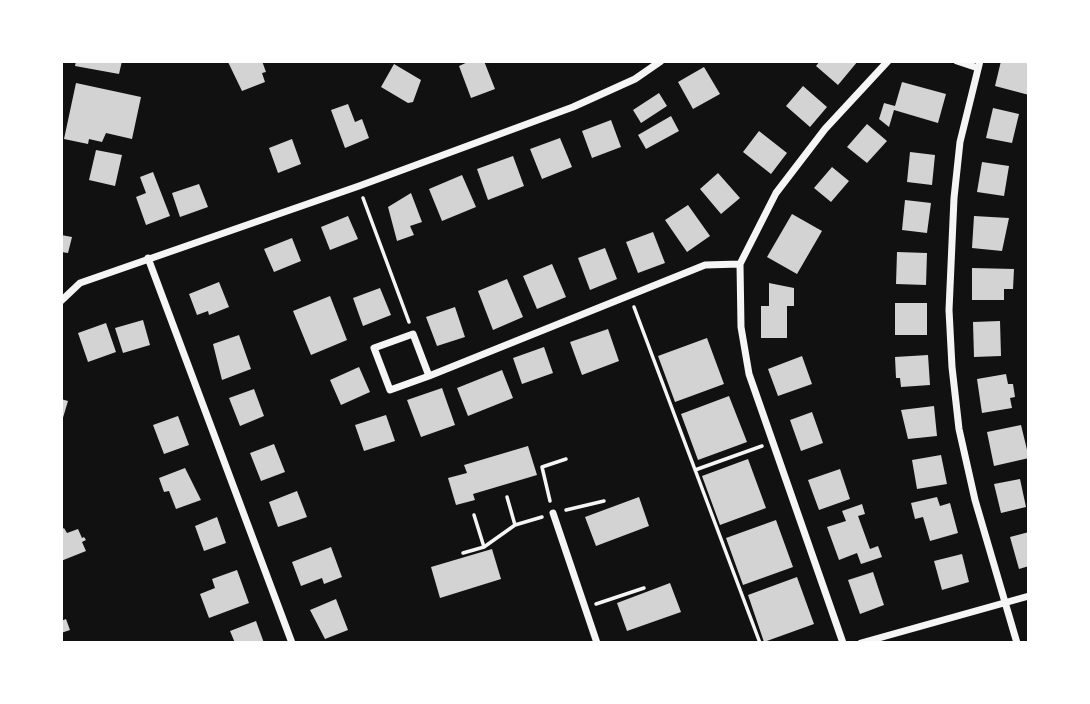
<!DOCTYPE html>
<style>
body{margin:0}
#map{position:relative;width:1090px;height:704px;overflow:hidden;background:#111;font-family:Helvetica,sans-serif}
canvas{display:block}
.frame{position:absolute;inset:0;border:63px solid #fff;pointer-events:none}
</style>
<div id="map">
<canvas width="1090" height="704"></canvas>
<div class="frame"></div>
</div>
<script>
const context = document.querySelector('canvas').getContext('2d');
context.lineJoin = 'round';
function fillPath(path, color) { context.fillStyle = color; context.fill(path, 'evenodd'); }
const toPath = rows => new Path2D(rows.map(r => 'M' + r).join(''));
function trace(path, color, width, dash) { context.strokeStyle = color; context.lineWidth = width; context.lineCap = dash ? 'butt' : 'round'; context.setLineDash(dash || []); context.stroke(path); }
fillPath(toPath([
 [76,61,122,61,119,74,75,66],
 [262,61,266,72,262,73,265,82,242,91,228,62],
 [470,61,484,61,495,89,471,98,459,66],
 [820,61,858,61,838,85,816,66],
 [1001,61,1029,61,1029,95,995,86],
 [394,64,421,80,413,102,408,103,381,87],
 [704,67,720,94,693,109,678,82],
 [902,82,946,94,938,123,894,110,889,127,879,119,884,103,895,106],
 [76,83,141,97,132,139,106,133,102,142,89,139,88,144,64,139],
 [803,86,827,107,810,127,786,106],
 [659,93,667,106,641,123,633,110],
 [348,104,355,122,362,119,369,138,345,148,331,110],
 [993,108,1019,114,1012,143,986,138],
 [671,116,679,131,646,149,638,135],
 [611,120,621,147,592,158,582,131],
 [867,124,887,141,867,163,847,147],
 [759,131,787,153,771,174,743,152],
 [560,138,572,167,542,179,530,149],
 [292,139,301,164,278,173,269,148],
 [96,150,122,155,115,186,89,180],
 [910,152,935,155,932,185,907,182],
 [513,156,524,186,488,200,477,169],
 [982,162,1009,166,1004,196,977,192],
 [832,167,849,181,831,202,814,188],
 [153,172,170,216,146,225,136,197,146,193,140,177],
 [718,173,740,198,721,214,700,189],
 [462,175,476,207,442,221,429,189],
 [199,184,208,207,180,217,172,193],
 [411,193,422,222,410,226,414,235,397,241,388,207],
 [905,200,931,203,927,233,902,230],
 [688,205,710,236,687,252,665,220],
 [792,214,822,231,797,274,767,257],
 [348,216,358,239,330,250,321,227],
 [974,216,1009,218,1002,251,972,248],
 [653,232,665,263,638,273,626,242],
 [61,235,72,237,68,253,61,252],
 [292,238,301,261,274,272,264,249],
 [605,248,617,279,590,290,578,258],
 [897,252,927,253,926,285,896,284],
 [552,264,566,297,537,309,523,276],
 [972,268,1014,269,1013,289,1004,289,1004,300,972,300],
 [507,279,523,317,493,330,478,291],
 [219,282,229,307,209,315,208,311,197,315,189,294],
 [769,283,794,288,794,306,787,306,787,338,761,338,761,306,769,306],
 [380,288,391,315,363,326,353,298],
 [330,296,347,340,311,355,293,311],
 [895,303,927,303,927,335,895,335],
 [455,307,465,337,437,346,426,317],
 [143,320,150,345,123,353,115,328],
 [1000,321,1001,356,974,357,973,322],
 [106,323,116,352,88,362,78,333],
 [608,329,619,361,582,375,570,342],
 [239,335,251,369,222,380,213,344],
 [707,338,724,384,675,402,658,356],
 [544,347,553,373,522,384,513,358],
 [928,355,930,385,901,387,900,378,896,378,895,357],
 [802,356,812,384,778,396,768,369],
 [359,367,370,392,341,405,330,380],
 [502,370,513,398,468,416,457,388],
 [1006,374,1008,384,1013,384,1015,397,1010,398,1012,408,982,413,977,379],
 [442,388,455,425,421,437,407,400],
 [254,389,264,416,240,426,229,398],
 [729,396,747,442,698,460,681,414],
 [61,399,68,401,62,421,61,421],
 [934,406,937,436,908,439,901,410],
 [812,412,823,443,801,451,790,420],
 [386,415,395,441,364,451,355,425],
 [178,416,189,445,164,454,153,425],
 [1021,425,1029,458,994,466,987,432],
 [274,444,285,472,261,481,250,453],
 [528,446,537,475,473,494,475,500,456,505,448,478,467,473,464,465],
 [941,455,947,484,917,489,912,460],
 [748,459,766,508,720,525,702,476],
 [185,468,201,500,176,509,169,491,164,492,159,478],
 [840,469,850,499,819,510,808,480],
 [1020,479,1026,507,1001,513,994,484],
 [297,491,307,517,278,527,269,502],
 [639,497,649,526,596,546,585,517],
 [937,497,940,506,950,503,958,533,930,541,923,517,915,519,911,503],
 [862,504,865,514,858,516,870,549,878,546,882,557,861,564,857,553,839,560,827,527,846,521,842,511],
 [217,517,226,543,204,551,195,526],
 [776,520,793,567,743,585,726,538],
 [64,528,67,533,78,529,82,538,84,537,86,540,82,542,86,551,61,561,61,530],
 [1029,532,1029,566,1019,569,1010,537],
 [331,547,342,577,324,584,322,578,301,586,292,562],
 [492,549,501,579,440,598,431,567],
 [962,554,969,582,942,590,934,561],
 [237,570,249,603,209,618,200,594,215,588,212,579],
 [873,572,884,605,860,614,848,580],
 [797,577,814,624,764,642,748,595],
 [670,583,681,612,627,631,617,603],
 [336,599,348,630,325,639,310,610],
 [66,619,70,630,61,633,61,621],
 [256,621,264,643,235,643,230,631]
]), '#d3d3d3');
trace(toPath([
 [363,198,409,322],
 [634,307,760,643],
 [695,470,762,446],
 [507,497,515,525],
 [550,501,542,467,566,459],
 [566,510,604,501],
 [474,515,484,547],
 [463,553,484,547,515,525,542,517],
 [596,604,644,588]
]), '#f5f5f5', 3.5);
trace(toPath([
 [957,61,978,68],
 [980,61,960,142,954,198,949,310,952,367,959,429,975,500,1017,643],
 [148,258,292,643],
 [61,301,80,283,359,186,573,107,635,79,661,61],
 [429,376,413,334,374,348,390,390,429,376,705,265,740,264],
 [553,513,597,643],
 [843,643,749,374,741,327,740,264,776,193,825,129,888,61],
 [861,643,1029,596]
]), '#f5f5f5', 7);
</script>
